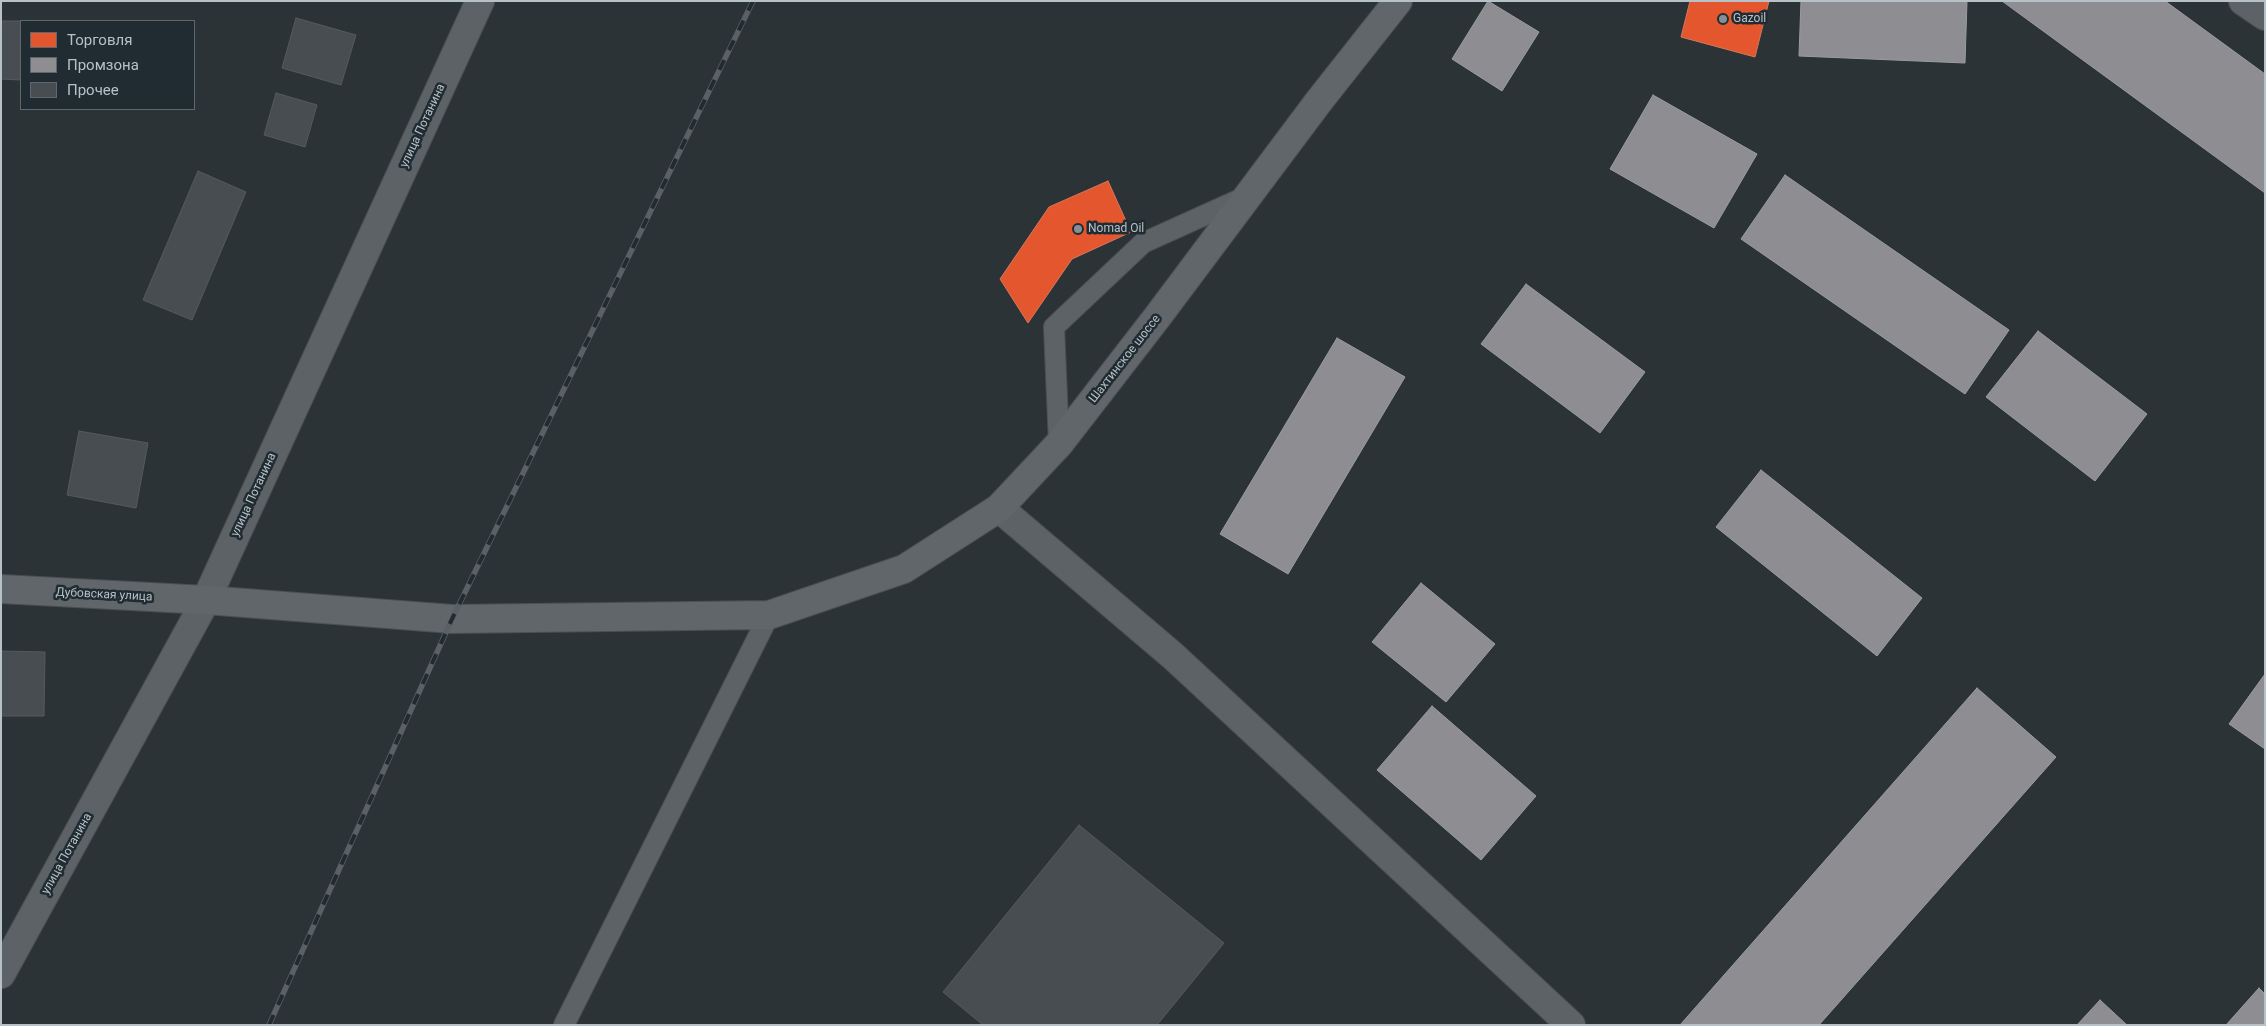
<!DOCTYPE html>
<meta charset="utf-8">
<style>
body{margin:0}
#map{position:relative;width:2266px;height:1026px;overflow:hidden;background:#2c3337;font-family:Roboto,sans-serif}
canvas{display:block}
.frame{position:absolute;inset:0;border:2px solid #b7c1c8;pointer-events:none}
.legend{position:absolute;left:20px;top:20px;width:175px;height:90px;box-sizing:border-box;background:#202b32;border:1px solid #5c676e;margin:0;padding:6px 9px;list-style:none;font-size:15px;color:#b7c1c8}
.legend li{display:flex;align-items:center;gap:10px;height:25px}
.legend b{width:25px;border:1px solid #5c676e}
</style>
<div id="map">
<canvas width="2266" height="1026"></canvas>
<div class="frame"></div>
<ul class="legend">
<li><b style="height:14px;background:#e4572e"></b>Торговля</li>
<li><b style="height:14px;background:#8d8d92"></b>Промзона</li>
<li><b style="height:14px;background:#474d50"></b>Прочее</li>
</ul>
</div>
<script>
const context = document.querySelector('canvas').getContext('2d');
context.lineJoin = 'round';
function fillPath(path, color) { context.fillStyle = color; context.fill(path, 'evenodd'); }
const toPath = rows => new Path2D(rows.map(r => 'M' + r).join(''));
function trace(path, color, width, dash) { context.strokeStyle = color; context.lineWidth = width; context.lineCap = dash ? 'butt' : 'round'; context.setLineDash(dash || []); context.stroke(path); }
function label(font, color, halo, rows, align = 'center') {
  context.font = font + ' Roboto,sans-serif'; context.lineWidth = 5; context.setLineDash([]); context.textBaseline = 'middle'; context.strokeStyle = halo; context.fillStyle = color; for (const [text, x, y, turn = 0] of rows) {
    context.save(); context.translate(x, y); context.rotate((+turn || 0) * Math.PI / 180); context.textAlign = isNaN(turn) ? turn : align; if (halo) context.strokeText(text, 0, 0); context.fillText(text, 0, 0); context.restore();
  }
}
const shops = toPath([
 [1690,1,1769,1,1755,57,1681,37,1690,1],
 [1108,181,1131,232,1072,259,1028,323,1000,279,1049,207,1108,181]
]);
fillPath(shops, '#e4572e');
trace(shops, '#d6775c', 1);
const industry = toPath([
 [1488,1,1539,32,1502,91,1452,59,1488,1],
 [1801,1,1967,1,1965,63,1799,56,1801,1],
 [2002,1,2165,1,2265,74,2265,193,2002,1],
 [1653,95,1757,154,1714,228,1610,169,1653,95],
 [1785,175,2009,330,1965,394,1741,239,1785,175],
 [1526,284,1645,372,1600,433,1481,344,1526,284],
 [2038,331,2147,414,2095,481,1986,397,2038,331],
 [1337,338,1405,377,1288,574,1220,534,1337,338],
 [1761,470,1922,598,1877,656,1716,527,1761,470],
 [1421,583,1495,644,1446,702,1372,642,1421,583],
 [2265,674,2265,749,2229,724,2265,674],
 [1977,688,2056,757,1819,1025,1680,1025,1977,688],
 [1432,706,1536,796,1481,860,1377,770,1432,706],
 [2259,988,2265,994,2265,1025,2226,1025,2259,988],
 [2100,1000,2127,1025,2077,1025,2100,1000]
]);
fillPath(industry, '#8d8d92');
trace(industry, '#9a9da2', 1);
const building = toPath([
 [296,18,356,35,341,85,282,68,296,18],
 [1,21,31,21,21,21,21,80,1,79,1,21],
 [276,93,317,105,305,147,264,135,276,93],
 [198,171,246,192,192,320,143,300,198,171],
 [79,431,148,443,136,508,67,495,79,431],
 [1,651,45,652,44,716,1,716,1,651],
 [1079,825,1224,943,1157,1025,983,1025,943,992,1079,825]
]);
fillPath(building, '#474d50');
trace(building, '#545b5f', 1);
const service = toPath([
 [1059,444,1054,327,1143,243,1247,196],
 [564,1025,769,615]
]);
const minor = toPath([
 [2243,1,2265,16],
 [999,508,1173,656,1571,1025],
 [1,974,206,600,480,1]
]);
const secondary = toPath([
 [1,589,206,600,452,619,769,615,904,569,999,508,1059,444,1158,316,1319,101,1398,1]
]);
trace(service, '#4a4f52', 22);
trace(minor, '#4a4f52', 30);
trace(secondary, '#4a4f52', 30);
trace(service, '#5c6266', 20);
trace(minor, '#5c6266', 28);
trace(secondary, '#60666a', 28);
const rail = toPath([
 [269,1025,452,619,753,1]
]);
trace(rail, '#5b6064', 5.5);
trace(rail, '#202b32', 4, [11]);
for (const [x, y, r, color] of [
 [1723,19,5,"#868f95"],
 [1078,229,5,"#868f95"]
]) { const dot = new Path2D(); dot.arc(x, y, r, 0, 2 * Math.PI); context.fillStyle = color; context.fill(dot); trace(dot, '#202b32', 2); }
label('12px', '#b7c1c8', '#202b32', [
 ["Gazoil",1733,19],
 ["Nomad Oil",1088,229]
], 'left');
label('12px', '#b7c1c8', '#202b32', [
 ["улица Потанина",423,126,-65],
 ["Шахтинское шоссе",1125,359,-52],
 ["улица Потанина",254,495,-65],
 ["Дубовская улица",104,595,3],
 ["улица Потанина",67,854,-61]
]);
</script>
